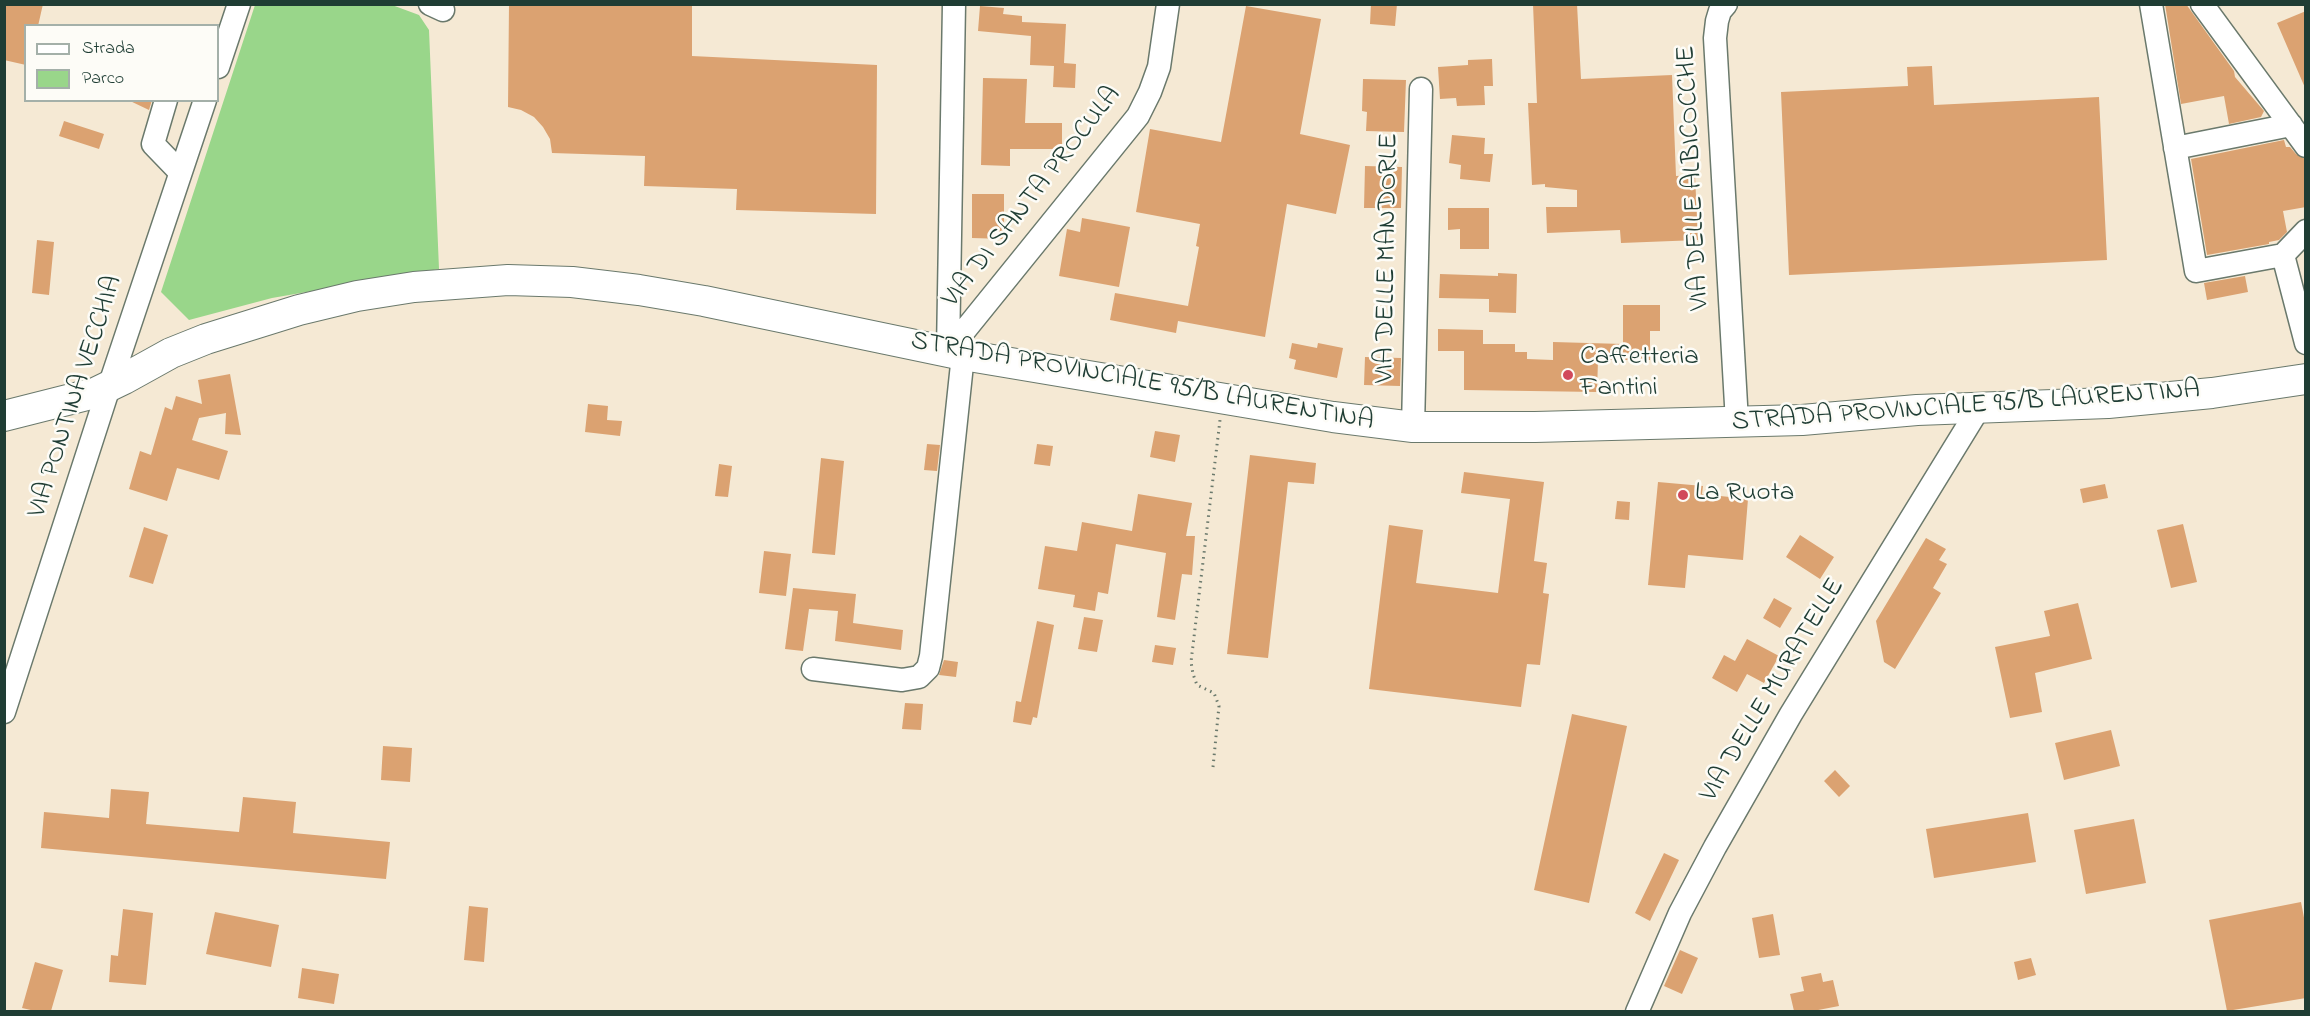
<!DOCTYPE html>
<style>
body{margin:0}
#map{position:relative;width:2310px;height:1016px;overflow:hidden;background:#f5e9d4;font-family:"Indie Flower",sans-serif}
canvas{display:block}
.frame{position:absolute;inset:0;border:6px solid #1f3d34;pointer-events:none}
.legend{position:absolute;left:24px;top:24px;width:195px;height:78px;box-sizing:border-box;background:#fdfcf7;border:2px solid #a4b0a9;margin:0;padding:8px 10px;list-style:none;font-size:18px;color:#1f3d34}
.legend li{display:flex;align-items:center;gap:12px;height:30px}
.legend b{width:30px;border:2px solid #a4b0a9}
</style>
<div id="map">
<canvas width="2310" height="1016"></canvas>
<div class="frame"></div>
<ul class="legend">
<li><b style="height:8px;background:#fff"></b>Strada</li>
<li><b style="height:16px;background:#99d68a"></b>Parco</li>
</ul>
</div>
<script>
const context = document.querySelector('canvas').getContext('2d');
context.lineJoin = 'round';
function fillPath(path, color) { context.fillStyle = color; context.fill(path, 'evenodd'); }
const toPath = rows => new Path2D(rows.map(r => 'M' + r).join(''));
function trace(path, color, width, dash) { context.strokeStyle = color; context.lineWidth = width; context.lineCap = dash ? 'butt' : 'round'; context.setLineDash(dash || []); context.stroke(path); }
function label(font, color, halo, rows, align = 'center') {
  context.font = font + ' "Indie Flower",sans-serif'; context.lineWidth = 5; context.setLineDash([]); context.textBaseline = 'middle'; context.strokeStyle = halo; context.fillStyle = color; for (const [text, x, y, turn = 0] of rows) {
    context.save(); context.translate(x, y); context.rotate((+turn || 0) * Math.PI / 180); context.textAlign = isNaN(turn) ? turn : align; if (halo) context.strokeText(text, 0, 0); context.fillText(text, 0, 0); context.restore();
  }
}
fillPath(toPath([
 [255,5,392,5,419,15,429,30,439,269,272,298,189,320,161,292]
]), '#99d68a');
fillPath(toPath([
 [4,4,43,4,38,26,26,26,26,65,4,60],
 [509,4,692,4,692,56,877,65,876,214,736,210,737,189,644,186,645,156,552,153,550,139,543,127,534,117,521,110,508,107],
 [1371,4,1397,4,1395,26,1370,24],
 [1533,4,1577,4,1581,79,1672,75,1676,176,1695,175,1698,240,1621,243,1620,230,1547,233,1546,207,1577,207,1577,190,1545,187,1545,184,1532,185,1528,103,1537,103],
 [2165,4,2186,4,2234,71,2235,77,2264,111,2261,117,2229,124,2224,96,2181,104],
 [980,6,1004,8,1003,14,1022,16,1022,22,1066,24,1064,63,1076,64,1075,88,1053,87,1054,66,1030,65,1031,36,978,31],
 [1246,6,1321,19,1300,134,1350,145,1336,214,1287,204,1265,337,1178,321,1176,333,1110,320,1115,293,1188,306,1199,247,1196,246,1200,224,1136,212,1150,129,1221,142],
 [2306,11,2306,90,2277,23],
 [1492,59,1493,86,1484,86,1485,105,1457,106,1456,98,1440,99,1438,67,1468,65,1468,60],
 [1932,66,1934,105,2099,97,2107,260,1789,275,1781,92,1908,86,1907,67],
 [983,78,1027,79,1025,123,1062,123,1062,149,1010,149,1010,166,981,165],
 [1363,79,1406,80,1404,132,1366,131,1367,112,1362,111],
 [128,100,152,100,149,110],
 [64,121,104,134,99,149,59,136],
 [1452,135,1485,138,1484,154,1493,154,1490,182,1460,179,1461,165,1449,163],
 [2284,140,2286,147,2290,147,2296,154,2305,159,2306,207,2283,211,2287,232,2279,240,2269,242,2269,244,2207,255,2191,159],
 [1365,166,1402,167,1401,208,1364,208],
 [972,194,1004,194,1004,239,972,238],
 [1448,208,1489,208,1489,249,1460,249,1460,229,1448,230],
 [1082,218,1130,227,1119,287,1059,276,1067,229,1080,232],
 [37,240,54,242,49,295,32,293],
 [1498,273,1517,274,1516,313,1489,312,1489,299,1439,298,1440,274,1498,276],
 [2245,276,2248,292,2207,300,2204,283],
 [1623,305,1660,305,1660,331,1650,331,1650,360,1598,360,1597,392,1464,390,1464,351,1438,351,1438,329,1483,330,1483,344,1515,344,1515,352,1527,352,1527,359,1553,360,1553,342,1623,344],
 [1292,343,1317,348,1318,343,1343,348,1337,378,1294,369,1296,360,1289,358],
 [1365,357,1401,358,1400,386,1364,385],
 [230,374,241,435,225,434,226,413,199,418,192,440,228,451,219,480,177,468,167,501,129,489,140,451,151,455,165,407,172,410,176,396,202,404,198,380],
 [588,404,608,406,607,420,622,421,620,436,585,432],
 [1155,431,1180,435,1175,462,1150,457],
 [927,444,940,445,937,471,924,470],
 [1037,444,1053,446,1050,466,1034,464],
 [1250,455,1316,463,1314,484,1288,482,1268,658,1227,654],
 [821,458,844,461,835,555,812,553],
 [719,464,732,466,728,497,715,496],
 [1464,472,1544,482,1534,561,1547,563,1543,593,1549,594,1540,665,1527,664,1521,707,1369,689,1389,525,1423,530,1416,583,1498,593,1510,499,1461,493],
 [1658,482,1703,486,1702,494,1748,499,1743,560,1688,555,1685,588,1648,585],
 [2105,484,2108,498,2083,503,2080,489],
 [1138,494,1192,503,1186,536,1195,536,1192,575,1182,574,1175,620,1157,617,1166,553,1116,544,1108,594,1098,592,1095,611,1073,607,1075,595,1038,589,1045,546,1077,551,1082,522,1132,531],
 [1617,501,1630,502,1629,520,1615,519],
 [2183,524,2197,582,2171,588,2157,530],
 [144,527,168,535,153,584,129,577],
 [1800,535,1834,557,1820,579,1786,557],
 [1926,538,1946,549,1939,560,1947,564,1933,588,1941,593,1895,669,1884,662,1876,621],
 [764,551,791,554,786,596,759,593],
 [793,588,856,594,853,623,903,630,901,650,835,641,838,611,809,609,803,651,785,649],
 [1774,598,1792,608,1780,628,1763,618],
 [2078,603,2092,659,2035,673,2042,712,2010,718,1995,647,2050,636,2044,611],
 [1084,617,1103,620,1097,652,1078,649],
 [1037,621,1054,625,1037,718,1033,717,1031,725,1013,722,1016,701,1021,702],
 [1747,639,1779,656,1764,683,1747,674,1737,692,1712,678,1724,655,1735,661],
 [1155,645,1176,648,1173,665,1152,662],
 [944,660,958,662,956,677,939,675],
 [905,703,923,704,921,730,902,729],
 [1572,714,1627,726,1589,903,1534,890],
 [2111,730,2120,766,2064,780,2055,743],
 [383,746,412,748,410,782,381,780],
 [1835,770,1850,786,1839,797,1824,781],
 [111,789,149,792,146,824,239,832,243,797,296,802,293,833,390,842,386,879,41,848,44,812,109,818],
 [2028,813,2036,862,1934,878,1926,829],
 [2134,819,2146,883,2086,894,2074,830],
 [1664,853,1679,860,1650,921,1635,913],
 [2301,902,2306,928,2306,998,2227,1011,2209,920],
 [469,906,488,908,484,962,464,960],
 [123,909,153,913,146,985,109,982,111,955,118,956],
 [215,912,279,925,271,967,206,954],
 [1773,914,1780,955,1759,958,1752,918],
 [1680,950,1698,958,1682,994,1664,986],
 [2031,958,2036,975,2018,980,2014,962],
 [35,962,63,970,51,1011,35,1011,22,1008],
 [302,968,339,974,334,1004,298,998],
 [1821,973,1823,982,1833,980,1839,1006,1813,1011,1794,1011,1790,994,1804,991,1801,977]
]), '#dba271');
const minor = toPath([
 [430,4,443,10],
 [1726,4,1720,11,1717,21,1715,38,1737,422],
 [2151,4,2196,271,2283,255,2306,343],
 [2202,4,2306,146],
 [218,67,239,4],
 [166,100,153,144,180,172],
 [2175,148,2291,125],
 [2283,255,2306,231],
 [948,351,1138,116,1150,92,1159,67,1168,4],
 [948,351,954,4],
 [1413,427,1421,89],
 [813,669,902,680,919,677,928,668,931,656,963,355],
 [4,712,109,387,205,100],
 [1637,1012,1680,913,1715,847,1791,714,1979,408]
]);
const major = toPath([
 [4,416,95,393,124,379,171,353,206,339,299,310,357,296,414,287,508,280,572,282,639,290,704,301,963,355,1333,417,1413,427,1535,427,1802,420,1917,410,2108,403,2212,393,2306,379]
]);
trace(minor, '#6a796c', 25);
trace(major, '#6a796c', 32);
trace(toPath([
 [1213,767,1219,706,1214,693,1197,685,1193,674,1191,662,1220,420]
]), '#6a796c', 3, [1.5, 4.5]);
trace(minor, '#fff', 22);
trace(major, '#fff', 30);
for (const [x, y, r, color] of [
 [1568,375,6,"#d1495b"],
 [1683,495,6,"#d1495b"]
]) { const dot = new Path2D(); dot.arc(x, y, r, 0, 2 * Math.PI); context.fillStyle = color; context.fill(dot); trace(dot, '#fdfcf7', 2); }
label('27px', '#1f3d34', '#fdfcf7', [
 ["VIA DELLE ALBICOCCHE",1695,178,-93],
 ["VIA DI SANTA PROCULA",1033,198,-52],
 ["VIA DELLE MANDORLE",1389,258,-89],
 ["STRADA PROVINCIALE 95/B LAURENTINA",1142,383,10],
 ["VIA PONTINA VECCHIA",77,397,-72],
 ["STRADA PROVINCIALE 95/B LAURENTINA",1966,408,-4],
 ["VIA DELLE MURATELLE",1774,691,-59]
]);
label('27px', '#1f3d34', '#fdfcf7', [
 ["Caffetteria",1580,359],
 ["Fantini",1580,390],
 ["La Ruota",1695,495]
], 'left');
</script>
